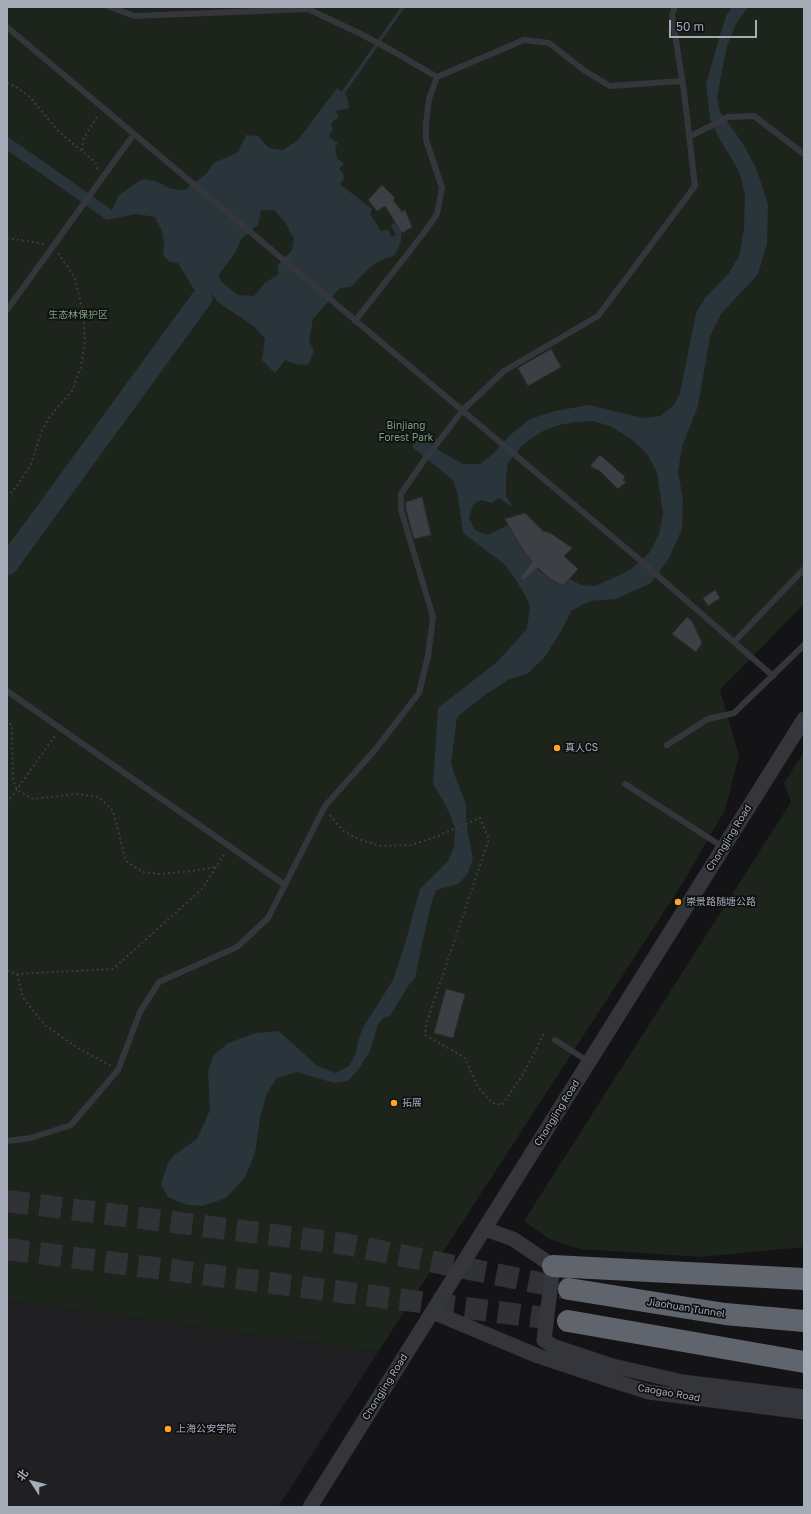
<!DOCTYPE html>
<meta charset="utf-8">
<style>
body{margin:0}
#map{position:relative;width:811px;height:1514px;overflow:hidden;background:#141416;font-family:"Golos Text","Noto Sans SC",sans-serif}
canvas{display:block}
.frame{position:absolute;inset:0;border:8px solid #a5acb8;pointer-events:none}
.north{position:absolute;left:12px;top:1462px;width:40px;height:40px;-webkit-text-stroke:3px #0f0f11;paint-order:stroke;rotate:306deg;font-size:11px;font-weight:700;line-height:16px;text-align:center;color:#a5acb8}
.north::after{content:'';display:block;margin:auto;width:14px;height:18px;background:#a5acb8;clip-path:polygon(50% 0,100% 100%,50% 72%,0 100%)}
.scale{position:absolute;left:669px;top:20px;width:88px;height:18px;box-sizing:border-box;border:2px solid #a5acb8;border-top:0;padding-left:5px;font-size:12px;line-height:14px;white-space:nowrap;color:#a5acb8;-webkit-text-stroke:3px #0f0f11;paint-order:stroke}
</style>
<div id="map">
<canvas width="811" height="1514"></canvas>
<div class="frame"></div>
<div class="north">北</div>
<div class="scale">50 m</div>
</div>
<script>
const context = document.querySelector('canvas').getContext('2d');
context.lineJoin = 'round';
function fillPath(path, color) { context.fillStyle = color; context.fill(path, 'evenodd'); }
const toPath = rows => new Path2D(rows.map(r => 'M' + r).join(''));
function trace(path, color, width, dash) { context.strokeStyle = color; context.lineWidth = width; context.lineCap = dash ? 'butt' : 'round'; context.setLineDash(dash || []); context.stroke(path); }
function label(font, color, halo, rows, align = 'center') {
  context.font = font + ' "Golos Text","Noto Sans SC",sans-serif'; context.lineWidth = 3.5; context.setLineDash([]); context.textBaseline = 'middle'; context.strokeStyle = halo; context.fillStyle = color; for (const [text, x, y, turn = 0] of rows) {
    context.save(); context.translate(x, y); context.rotate((+turn || 0) * Math.PI / 180); context.textAlign = isNaN(turn) ? turn : align; if (halo) context.strokeText(text, 0, 0); context.fillText(text, 0, 0); context.restore();
  }
}
fillPath(toPath([
 [7,1301,378,1352,278,1507,7,1507]
]), '#202023');
fillPath(toPath([
 [7,7,804,7,804,604,720,690,739,756,725,810,682,884,378,1352,7,1301],
 [804,752,804,1247,701,1257,580,1249,549,1239,524,1221,791,802,784,783]
]), '#1c241c');
fillPath(toPath([
 [732,7,748,7,736,24,727,46,717,97,720,112,742,142,756,168,768,204,767,244,758,274,721,314,710,336,698,406,682,447,678,471,683,500,682,529,669,558,651,583,616,599,590,601,571,611,560,633,544,658,527,674,510,679,485,695,457,717,451,763,455,776,466,804,466,823,473,859,467,875,458,884,436,890,432,901,422,944,415,978,408,986,390,1016,383,1018,378,1025,369,1053,358,1070,348,1081,334,1083,297,1072,277,1078,267,1093,260,1118,255,1153,245,1177,226,1198,203,1206,187,1205,168,1197,161,1184,168,1163,174,1155,197,1139,210,1110,208,1072,213,1056,228,1043,256,1033,279,1031,316,1065,335,1073,349,1066,356,1053,358,1041,364,1026,393,980,404,947,420,889,448,861,454,847,455,829,453,822,445,804,433,784,438,708,497,662,527,629,530,606,526,597,516,580,504,564,463,533,457,491,452,479,412,447,421,436,440,451,463,464,480,464,493,454,509,436,530,419,555,411,589,405,642,418,660,416,674,405,680,393,696,313,705,298,729,273,739,256,744,229,745,195,739,171,719,138,710,119,706,84,720,35,726,16],
 [593,421,610,426,631,439,647,454,657,472,663,514,659,534,650,552,631,569,622,574,595,586,581,585,570,579,563,586,557,584,537,569,529,567,532,562,518,542,508,525,487,535,475,530,469,518,473,505,480,500,492,503,498,498,513,507,506,496,506,479,508,463,521,447,529,440,545,430,559,425,575,422],
 [337,88,347,96,349,108,336,111,339,118,334,120,331,124,333,129,329,137,338,143,335,148,337,158,344,164,339,169,343,173,344,179,340,184,372,209,370,214,381,231,388,230,392,237,396,235,391,225,395,223,401,232,401,241,395,255,377,262,367,270,351,287,340,288,313,319,309,341,314,351,308,365,295,364,285,360,275,373,262,360,265,339,256,328,218,302,210,292,202,298,193,288,178,263,169,262,163,255,164,243,162,231,155,217,136,214,107,220,7,150,7,136,112,210,118,196,142,179,155,181,171,189,185,190,206,174,214,163,238,152,246,135,258,136,269,148,283,150,298,140],
 [261,210,274,210,285,222,294,239,292,250,277,266,279,274,265,283,254,296,238,295,222,282,218,276,235,253,242,238,258,225]
]), '#29343b');
trace(toPath([
 [343,93,403,7]
]), '#29343b', 3.5);
trace(toPath([
 [7,565,202,298]
]), '#29343b', 21);
const building = toPath([
 [382,185,395,198,393,200,402,212,405,210,412,227,402,233,385,206,377,211,368,200,382,185],
 [551,349,561,367,528,386,518,368,551,349],
 [600,455,625,477,623,480,626,482,618,489,600,471,590,466,600,455],
 [422,497,431,535,414,539,406,509,406,502,422,497],
 [525,513,544,532,545,531,548,533,549,532,572,548,564,556,578,569,563,586,550,579,538,568,523,581,520,578,532,562,518,542,505,519,525,513],
 [715,590,720,598,708,606,703,598,715,590],
 [687,617,692,621,702,643,696,652,672,634,687,617],
 [446,989,465,994,453,1038,434,1033,446,989]
]);
fillPath(building, '#3e3f44');
trace(building, '#2e2e32', 1);
trace(toPath([
 [7,1201,345,1244,569,1289],
 [7,1249,568,1321]
]), '#313236', 22, [22, 11]);
trace(toPath([
 [7,83,15,86,30,97,59,132,95,162,98,170],
 [82,150,84,138,98,115],
 [7,238,45,244],
 [7,497,17,486,31,464,42,430,50,416,72,391,81,367,85,339,83,313,75,278,58,253],
 [7,719,12,727,13,780,17,790,33,799,77,794,99,797,113,811,126,861,142,872,160,874,192,871,216,867],
 [7,803,55,736],
 [330,815,342,830,358,839,381,846,411,845,438,836,480,818,489,839,426,1024,425,1035,464,1057,478,1087,492,1103,502,1105,524,1073,544,1033],
 [7,971,17,974,113,969,202,889,225,853],
 [17,974,23,998,45,1025,76,1047,111,1066]
]), '#3b3d42', 2, [2, 3]);
trace(toPath([
 [110,7,134,16,308,9,361,34,391,50,437,77,524,40,549,43,585,71,610,86,682,81],
 [7,27,634,555,773,676],
 [689,137,728,117,754,116,804,154],
 [7,310,134,134],
 [355,321,423,234,437,214,442,188,426,140,426,124,429,99,437,77],
 [734,642,804,569],
 [7,691,285,885],
 [667,745,708,719,734,713,804,645],
 [625,784,723,847],
 [555,1040,589,1062],
 [7,1141,31,1138,71,1125,118,1070,140,1012,159,982,237,947,268,918,325,806,374,751,419,693,428,656,433,617,401,510,401,494,425,459,463,410,504,371,598,316,695,186,684,92,672,14,675,7]
]), '#35363b', 6);
trace(toPath([
 [485,1229,513,1239,553,1266,544,1340,553,1346,613,1366,683,1382,804,1397],
 [433,1312,538,1356,607,1379,649,1392,804,1412],
 [310,1507,804,719]
]), '#35363b', 15);
trace(toPath([
 [553,1266,804,1279],
 [569,1289,725,1314,804,1321],
 [568,1321,804,1362]
]), '#60646d', 22);
for (const [x, y, r, color] of [
 [557,748,4,"#ffa723"],
 [678,902,4,"#ffa723"],
 [394,1103,4,"#ffa723"],
 [168,1429,4,"#ffa723"]
]) { const dot = new Path2D(); dot.arc(x, y, r, 0, 2 * Math.PI); context.fillStyle = color; context.fill(dot); trace(dot, '#0f0f11', 1.5); }
label('10px', '#7aa47a', '#0f0f11', [
 ["生态林保护区",78,315],
 ["Binjiang",406,426],
 ["Forest Park",406,438]
]);
label('10px', '#a5acb8', '#0f0f11', [
 ["真人CS",565,748],
 ["崇景路随塘公路",686,902],
 ["拓展",402,1103],
 ["上海公安学院",176,1429]
], 'left');
label('10px', '#a5acb8', '#0f0f11', [
 ["Chongjing Road",729,838,-58],
 ["Chongjing Road",557,1113,-58],
 ["Jiaohuan Tunnel",686,1308,9],
 ["Chongjing Road",385,1387,-58],
 ["Caogao Road",669,1393,10]
]);
</script>
